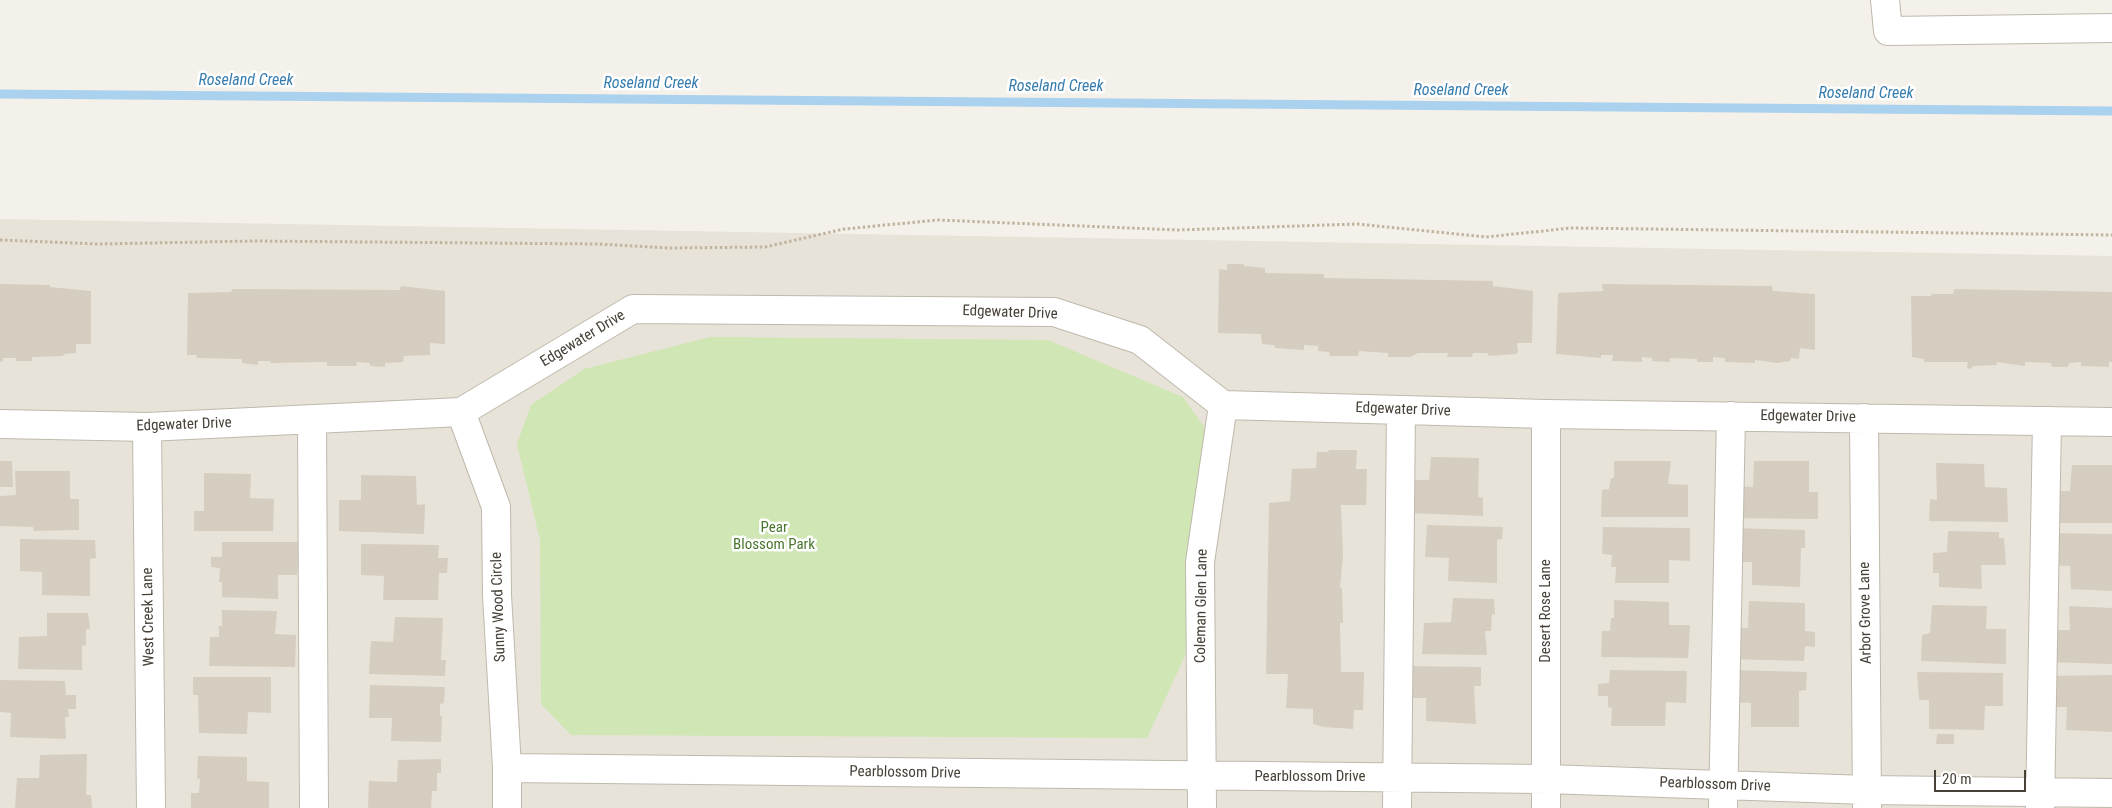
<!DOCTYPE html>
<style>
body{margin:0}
#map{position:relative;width:2112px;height:808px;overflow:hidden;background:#f4f1ea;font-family:"Roboto Condensed",sans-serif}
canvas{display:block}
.scale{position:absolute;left:1934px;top:770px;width:92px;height:22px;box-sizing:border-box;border:2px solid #474138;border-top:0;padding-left:6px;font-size:15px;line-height:18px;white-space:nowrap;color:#474138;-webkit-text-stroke:4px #fff;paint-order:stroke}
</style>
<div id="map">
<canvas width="2112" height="808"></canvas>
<div class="scale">20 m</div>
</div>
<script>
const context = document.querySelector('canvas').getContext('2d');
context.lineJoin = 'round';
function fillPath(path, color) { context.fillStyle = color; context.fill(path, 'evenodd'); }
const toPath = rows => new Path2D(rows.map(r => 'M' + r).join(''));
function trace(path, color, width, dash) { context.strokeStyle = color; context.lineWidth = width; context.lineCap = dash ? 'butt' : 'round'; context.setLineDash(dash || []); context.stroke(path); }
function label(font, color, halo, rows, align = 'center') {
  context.font = font + ' "Roboto Condensed",sans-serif'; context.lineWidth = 5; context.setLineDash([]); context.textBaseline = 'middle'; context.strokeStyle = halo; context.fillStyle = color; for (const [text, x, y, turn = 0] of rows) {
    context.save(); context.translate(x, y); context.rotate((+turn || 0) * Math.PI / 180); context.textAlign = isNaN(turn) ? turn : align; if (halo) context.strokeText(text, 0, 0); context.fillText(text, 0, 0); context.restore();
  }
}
fillPath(toPath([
 [0,219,2112,256,2112,808,0,808]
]), '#e8e3d8');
fillPath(toPath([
 [710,337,1048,340,1183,397,1210,435,1185,656,1147,738,571,735,541,704,540,540,517,444,531,405,584,369]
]), '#d0e6b5');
trace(toPath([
 [0,94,2112,111]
]), '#aad1ed', 9);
fillPath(toPath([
 [1227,264,1244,264,1244,266,1265,268,1265,273,1324,274,1324,278,1493,281,1493,286,1533,291,1532,343,1517,343,1518,352,1516,354,1489,356,1487,353,1473,353,1472,357,1447,357,1448,353,1418,353,1410,357,1388,357,1388,353,1359,351,1358,356,1330,356,1329,352,1318,351,1318,346,1304,345,1304,350,1275,348,1274,345,1262,344,1261,334,1218,333,1219,269,1227,270],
 [0,284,50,285,50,287,91,291,91,344,76,344,76,353,64,354,63,356,32,357,32,361,16,361,16,358,3,358,3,362,0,361],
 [1602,284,1772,286,1773,291,1815,294,1815,350,1800,348,1799,359,1791,358,1790,361,1777,363,1755,360,1755,363,1725,362,1725,358,1713,357,1713,362,1697,362,1697,359,1670,358,1670,362,1652,361,1652,358,1642,357,1642,362,1612,361,1613,355,1601,355,1601,358,1556,354,1558,293,1603,291],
 [401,286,445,291,445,344,430,343,430,355,404,356,403,362,385,363,385,367,370,366,370,363,357,362,356,366,327,366,327,362,270,363,271,361,258,361,258,365,242,363,242,359,196,358,197,355,187,355,188,293,231,292,232,289,400,290],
 [1954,289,2112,292,2112,362,2109,362,2109,367,2081,366,2081,362,2069,363,2068,367,2052,367,2051,363,2025,362,2025,366,1996,362,1997,365,1973,366,1971,369,1967,368,1968,362,1924,362,1924,359,1912,357,1911,296,1931,296,1932,294,1953,294],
 [1329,450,1357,450,1356,469,1367,469,1366,505,1341,505,1343,556,1340,588,1342,588,1343,623,1340,623,1341,672,1364,672,1363,710,1354,710,1353,729,1324,727,1313,724,1313,709,1286,708,1288,674,1266,674,1269,503,1290,501,1292,469,1316,468,1317,452,1328,452],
 [1431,457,1479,458,1478,497,1483,498,1483,516,1408,513,1409,480,1429,480],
 [0,461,12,461,13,487,0,487],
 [1614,461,1671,461,1668,484,1688,485,1688,517,1601,517,1602,490,1609,489,1611,478,1614,478],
 [1754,461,1809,461,1809,492,1818,492,1818,519,1731,518,1733,486,1753,487],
 [1936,463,1984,464,1985,487,2007,488,2008,522,1929,521,1930,499,1937,500],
 [2072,465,2112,465,2112,523,2047,523,2049,491,2070,491],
 [15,471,70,471,70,499,79,499,79,530,34,531,33,527,0,526,0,496,16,495],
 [204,473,251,474,250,498,274,499,273,531,194,531,194,511,204,511],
 [361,475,416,476,417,505,425,504,424,534,339,531,339,500,361,500],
 [1427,525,1503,527,1502,539,1497,540,1497,583,1448,581,1449,558,1425,557],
 [1603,527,1690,528,1690,561,1669,560,1669,583,1615,583,1616,567,1611,567,1612,555,1602,554],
 [1730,528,1805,530,1805,548,1801,548,1800,587,1752,585,1752,562,1730,562],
 [1948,531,1999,532,1999,538,2004,538,2006,565,1981,565,1982,589,1939,587,1939,573,1933,573,1933,553,1947,552],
 [2049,533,2112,534,2112,591,2071,589,2070,566,2048,565],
 [20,539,95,540,96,558,90,559,90,596,42,595,42,572,20,571],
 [222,542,299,542,297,575,278,575,278,599,222,597,222,582,219,582,220,568,211,567,211,557,222,557],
 [361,544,439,545,438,558,448,558,447,573,439,573,438,600,383,600,384,576,361,575],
 [1453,598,1494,599,1495,615,1492,614,1491,631,1485,631,1487,655,1422,654,1424,623,1451,622],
 [1614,600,1669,602,1669,625,1690,625,1688,658,1601,657,1602,631,1610,631,1611,618,1614,618],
 [1749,601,1805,603,1805,631,1815,632,1815,647,1805,646,1804,661,1728,659,1729,627,1748,628],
 [1932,605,1987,606,1986,629,2006,629,2006,664,1921,661,1922,635,1930,633],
 [2069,606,2112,608,2112,664,2046,662,2047,630,2070,630],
 [222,610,277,611,275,634,296,635,295,667,209,666,210,637,219,637,219,626,222,626],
 [47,613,88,613,90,629,86,629,86,645,82,646,82,670,18,669,19,637,47,636],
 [395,617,443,618,441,660,446,660,445,676,369,674,371,641,393,642],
 [1404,666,1481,667,1481,686,1474,686,1476,724,1426,721,1426,698,1403,698],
 [1610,670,1687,671,1686,703,1666,702,1665,726,1611,726,1612,708,1608,707,1608,696,1598,696,1598,684,1609,683],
 [1731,670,1807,672,1806,690,1799,691,1799,727,1751,727,1751,703,1730,702],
 [1917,672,2003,673,2003,706,1985,706,1984,730,1929,729,1929,700,1919,700],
 [2112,675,2112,732,2066,730,2067,707,2046,707,2046,676],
 [193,677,271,677,271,713,248,712,247,734,199,733,198,695,193,695],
 [0,680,65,681,66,695,76,695,76,709,68,709,69,717,65,717,66,739,10,737,11,713,0,712],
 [370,685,445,687,444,703,440,704,440,716,442,716,441,742,391,741,392,718,369,718],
 [1937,734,1954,734,1954,744,1936,744],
 [87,754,86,795,91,795,92,808,15,808,17,778,39,778,40,755],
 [198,756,247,757,247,781,269,782,269,808,191,808,191,793,199,793,200,779,197,778],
 [441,759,441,773,437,773,437,791,432,791,431,808,368,808,369,781,397,782,398,760]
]), '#d5cdc0');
const minor = toPath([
 [1885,0,1888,31,2112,28],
 [461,412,496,507,497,595,507,768,507,808],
 [1864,418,1867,808],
 [312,419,314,808],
 [0,424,147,427,461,412,633,309,1054,312,1140,340,1223,405,1546,414,2112,422],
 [147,427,151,808],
 [507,768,1546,779,1868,790,2112,793],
 [1202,808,1200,562,1223,405],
 [1397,808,1401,410],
 [1546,808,1546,414],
 [1723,808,1731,416],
 [2040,808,2047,421]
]);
trace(minor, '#bfb9ad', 30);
trace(toPath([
 [0,240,98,244,254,241,598,244,669,248,765,247,844,229,938,220,1178,230,1358,224,1486,237,1571,228,2112,235]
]), '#c0b49f', 3, [2.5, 2.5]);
trace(minor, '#fff', 28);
label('15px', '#474138', '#fff', [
 ["Edgewater Drive",1010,313,2],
 ["Edgewater Drive",583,339,-31],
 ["Edgewater Drive",1403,410,2],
 ["Edgewater Drive",1808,417,1],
 ["Edgewater Drive",184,425,-2],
 ["Coleman Glen Lane",1202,606,-89],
 ["Sunny Wood Circle",499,607,-92],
 ["Desert Rose Lane",1546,611,-90],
 ["Arbor Grove Lane",1866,613,-91],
 ["West Creek Lane",149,617,-91],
 ["Pearblossom Drive",905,773,1],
 ["Pearblossom Drive",1310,777],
 ["Pearblossom Drive",1715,785,2]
]);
label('15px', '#49772e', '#fff', [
 ["Pear",774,528],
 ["Blossom Park",774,545]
]);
label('italic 16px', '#367cae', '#fff', [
 ["Roseland Creek",246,81],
 ["Roseland Creek",651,84],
 ["Roseland Creek",1056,87],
 ["Roseland Creek",1461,91],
 ["Roseland Creek",1866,94]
]);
</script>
